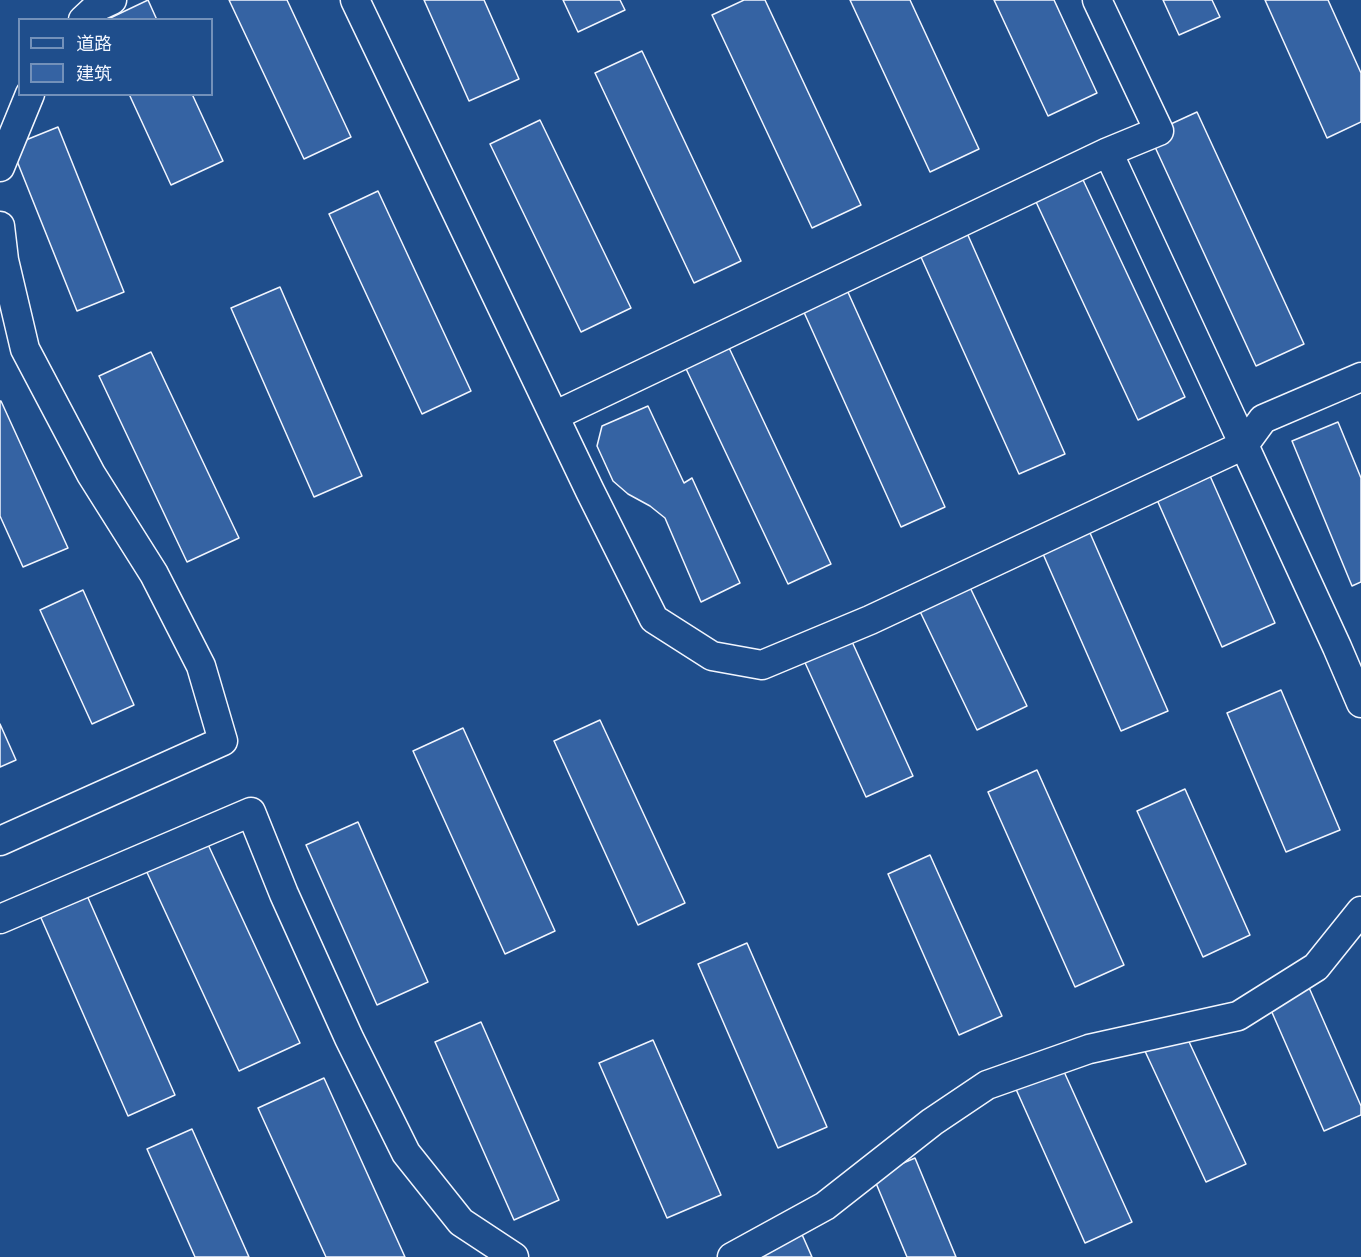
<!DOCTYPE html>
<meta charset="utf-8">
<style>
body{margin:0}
#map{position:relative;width:1361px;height:1257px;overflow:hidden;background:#1f4e8c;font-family:Poppins,"Noto Sans SC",sans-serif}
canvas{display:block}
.legend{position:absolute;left:18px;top:18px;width:195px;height:78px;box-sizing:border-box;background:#1f4e8c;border:2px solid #7391ba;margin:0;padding:8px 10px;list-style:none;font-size:18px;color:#f2f6ff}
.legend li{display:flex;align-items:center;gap:12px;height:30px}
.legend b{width:30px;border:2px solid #7391ba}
</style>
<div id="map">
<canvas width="1361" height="1257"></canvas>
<ul class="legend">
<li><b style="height:8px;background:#1f4e8c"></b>道路</li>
<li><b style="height:16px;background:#3563a3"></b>建筑</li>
</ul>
</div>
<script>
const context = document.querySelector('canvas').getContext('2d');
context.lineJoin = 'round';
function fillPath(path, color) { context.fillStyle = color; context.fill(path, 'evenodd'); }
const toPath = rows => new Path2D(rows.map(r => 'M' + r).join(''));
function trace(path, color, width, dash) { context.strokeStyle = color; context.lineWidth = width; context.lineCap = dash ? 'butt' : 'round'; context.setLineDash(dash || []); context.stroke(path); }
const building = toPath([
 [148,0,157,20,106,20,148,0],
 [229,0,287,0,351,137,304,159,229,0],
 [424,0,484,0,519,79,469,101,424,0],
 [563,0,620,0,625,10,578,32,563,0],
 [744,0,765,0,861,205,812,228,712,15,744,0],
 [850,0,910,0,979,149,930,172,850,0],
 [994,0,1054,0,1097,93,1048,116,994,0],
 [1163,0,1212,0,1220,17,1179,35,1163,0],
 [1265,0,1328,0,1361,73,1361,122,1327,138,1265,0],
 [642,51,741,261,694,283,595,73,642,51],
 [129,94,192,94,223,161,171,185,129,94],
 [1197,112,1304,344,1256,366,1149,134,1197,112],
 [540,120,631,308,581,332,490,144,540,120],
 [58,127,124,292,77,311,11,146,58,127],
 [1077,167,1185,397,1138,420,1030,189,1077,167],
 [378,191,471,391,422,414,329,214,378,191],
 [963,224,1065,454,1019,474,916,246,963,224],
 [842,279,945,507,901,527,798,299,842,279],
 [280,287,362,476,314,497,231,308,280,287],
 [723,335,831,564,788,584,680,356,723,335],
 [151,352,239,538,187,562,99,376,151,352],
 [0,401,1,401,68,548,23,567,0,516,0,401],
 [648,406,684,483,692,478,740,583,701,602,665,518,650,506,628,494,613,481,597,446,602,426,648,406],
 [1338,422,1361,478,1361,582,1352,586,1292,441,1338,422],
 [1207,469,1275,623,1222,647,1154,493,1207,469],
 [1083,517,1168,711,1121,731,1036,538,1083,517],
 [965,577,1027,706,977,730,915,601,965,577],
 [83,590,134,705,92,724,40,610,83,590],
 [849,635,913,776,866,797,802,656,849,635],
 [1281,690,1340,830,1286,852,1227,713,1281,690],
 [600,720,685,903,638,925,554,741,600,720],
 [0,724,16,760,0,767,0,724],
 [463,728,555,931,505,954,413,751,463,728],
 [1037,770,1124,965,1075,987,988,792,1037,770],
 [1185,789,1250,935,1203,957,1137,811,1185,789],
 [358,822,428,982,377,1005,306,845,358,822],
 [199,825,300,1043,239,1071,138,853,199,825],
 [930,855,1002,1016,959,1035,888,874,930,855],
 [85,891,175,1095,128,1116,38,911,85,891],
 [747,943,827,1127,778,1148,698,964,747,943],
 [1307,983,1361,1106,1361,1115,1324,1131,1267,1001,1307,983],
 [481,1022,559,1200,514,1220,435,1042,481,1022],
 [1184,1031,1246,1164,1206,1182,1144,1049,1184,1031],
 [653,1040,721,1195,667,1218,599,1063,653,1040],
 [1061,1065,1132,1222,1085,1243,1015,1087,1061,1065],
 [324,1078,405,1257,326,1257,258,1108,324,1078],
 [192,1129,249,1257,195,1257,147,1149,192,1129],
 [915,1158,956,1257,907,1257,873,1176,915,1158],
 [800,1230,812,1257,755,1257,800,1230]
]);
fillPath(building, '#3563a3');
trace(building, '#f2f6ff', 1.5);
const minor = toPath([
 [355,0,590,491,654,619,712,656,762,665,870,620,1244,445,1337,647,1361,703],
 [1097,0,1159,131,1108,152],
 [83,20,97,7,112,0],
 [0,167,30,94],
 [0,226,4,260,25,349,91,474,154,574,201,666,223,741,0,841],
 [554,416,1108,152,1244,445,1263,419,1361,377],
 [0,919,251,812,284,894,349,1038,406,1153,461,1222,514,1257],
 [732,1257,825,1206,932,1122,987,1085,1089,1049,1238,1016,1316,967,1361,911]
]);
trace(minor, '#f2f6ff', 31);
trace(minor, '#1f4e8c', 28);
</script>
